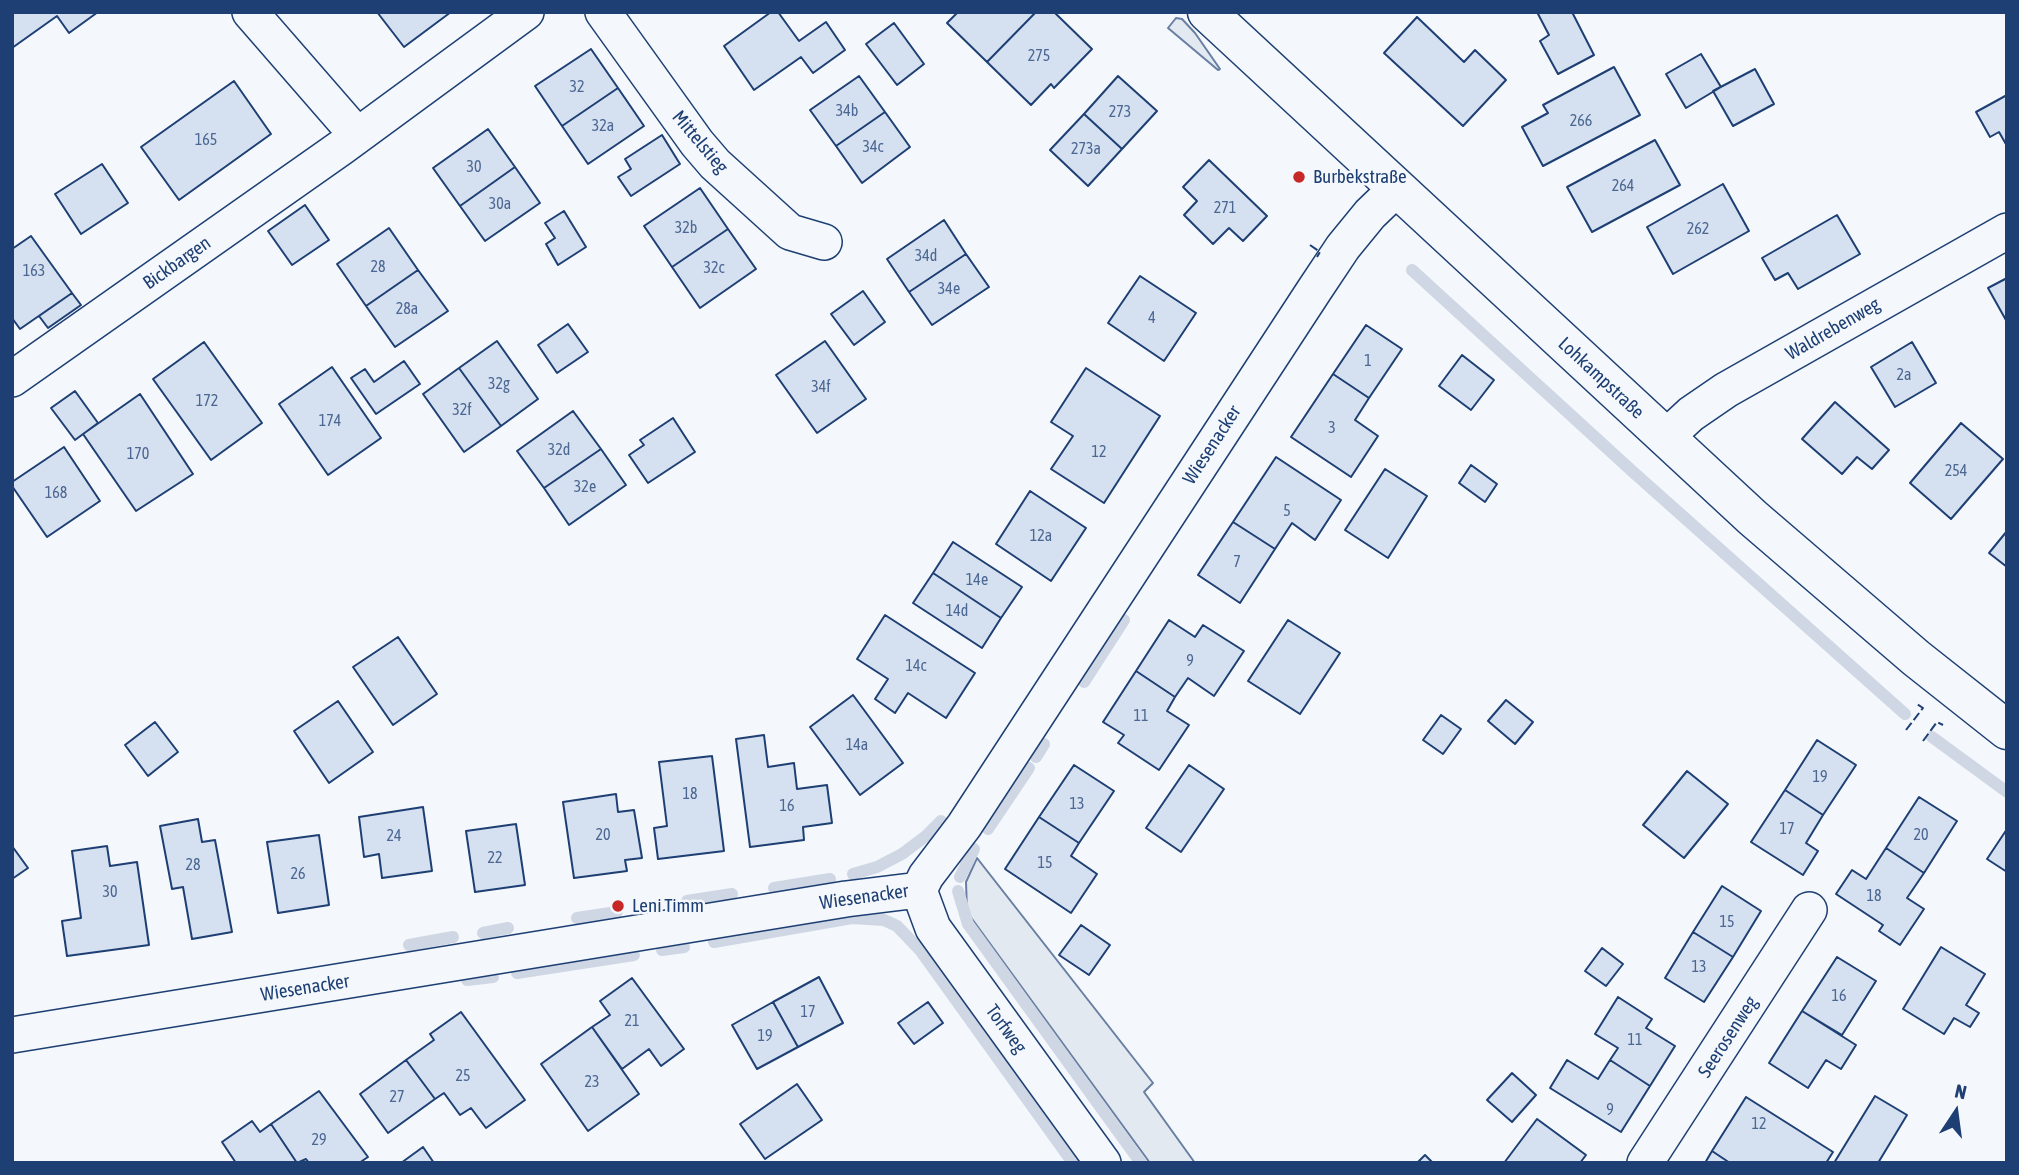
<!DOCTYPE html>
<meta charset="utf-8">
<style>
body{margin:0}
#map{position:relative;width:2019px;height:1175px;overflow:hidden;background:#f4f7fb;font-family:"Asap Condensed",sans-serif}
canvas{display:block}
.frame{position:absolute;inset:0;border:14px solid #1d3f73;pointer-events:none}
.north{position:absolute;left:1921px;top:1077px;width:70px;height:70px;-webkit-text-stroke:5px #f4f7fb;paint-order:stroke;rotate:13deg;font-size:19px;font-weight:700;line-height:28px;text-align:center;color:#1d3f73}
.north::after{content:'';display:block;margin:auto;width:24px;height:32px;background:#1d3f73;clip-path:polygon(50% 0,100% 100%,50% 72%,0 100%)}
</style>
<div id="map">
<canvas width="2019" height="1175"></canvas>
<div class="frame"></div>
<div class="north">N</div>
</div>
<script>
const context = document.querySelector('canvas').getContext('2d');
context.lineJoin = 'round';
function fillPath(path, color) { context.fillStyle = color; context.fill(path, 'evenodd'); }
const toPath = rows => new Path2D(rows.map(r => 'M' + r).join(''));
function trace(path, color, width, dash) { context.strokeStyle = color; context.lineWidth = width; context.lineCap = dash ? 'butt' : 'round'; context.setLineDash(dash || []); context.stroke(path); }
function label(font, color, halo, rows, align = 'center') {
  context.font = font + ' "Asap Condensed",sans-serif'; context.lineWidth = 5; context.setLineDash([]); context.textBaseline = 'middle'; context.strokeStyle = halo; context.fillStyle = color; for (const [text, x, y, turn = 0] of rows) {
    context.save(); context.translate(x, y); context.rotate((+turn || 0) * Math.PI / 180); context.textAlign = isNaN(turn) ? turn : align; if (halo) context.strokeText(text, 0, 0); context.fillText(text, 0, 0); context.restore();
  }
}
const green = toPath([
 [1176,18,1182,19,1195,33,1220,69,1218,70,1168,28,1176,18],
 [977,858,1153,1083,1144,1092,1195,1163,1150,1163,967,912,966,882,977,858]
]);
fillPath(green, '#e3e9f0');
trace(green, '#687fa3', 2);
trace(toPath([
 [1412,270,1632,471,1905,714],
 [1084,682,1124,620],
 [1932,737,2007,792],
 [1036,757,1044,744],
 [988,829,1029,768],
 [853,874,877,867,902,854,926,836,941,821],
 [960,877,974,849],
 [774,888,830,879],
 [958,891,968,924,1141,1163],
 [687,901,732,894],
 [577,918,617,912],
 [483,933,508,928],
 [714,942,852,918,884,920,897,926,920,950,1073,1163],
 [409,945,453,937],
 [662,950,684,947],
 [517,973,634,955],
 [467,980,493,977]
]), '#cfd7e4', 12);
const building = toPath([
 [12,12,98,12,69,33,57,16,12,48,12,12],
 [377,12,451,12,404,47,377,12],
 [771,12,778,12,799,41,826,22,845,50,813,73,801,57,754,90,724,46,771,12],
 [958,12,1036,12,987,62,947,23,958,12],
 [1036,12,1054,12,1092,49,1054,88,1051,84,1031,105,987,62,1036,12],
 [1537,12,1572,12,1594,55,1558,74,1540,41,1549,35,1537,12],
 [1417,17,1464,62,1475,50,1506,80,1463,126,1384,53,1417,17],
 [894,23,924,64,897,85,866,44,894,23],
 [591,49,618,88,562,126,535,86,591,49],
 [1701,54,1721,87,1686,108,1666,74,1701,54],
 [1614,67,1640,115,1543,166,1522,127,1548,113,1543,105,1614,67],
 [1755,69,1774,104,1733,126,1713,91,1755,69],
 [859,76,885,112,836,146,810,110,859,76],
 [1118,76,1157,111,1122,149,1084,114,1118,76],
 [234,81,271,134,179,200,141,147,234,81],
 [618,88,644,126,588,164,562,126,618,88],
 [2007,95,2007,146,1999,132,1990,137,1976,112,2007,95],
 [885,112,910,147,862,183,836,146,885,112],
 [1084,114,1122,149,1088,186,1050,150,1084,114],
 [488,129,515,167,460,206,433,168,488,129],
 [662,135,680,164,631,196,618,177,631,169,625,159,662,135],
 [1655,140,1680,185,1592,232,1567,187,1655,140],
 [1209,160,1267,216,1243,241,1229,228,1213,244,1184,215,1197,201,1183,187,1209,160],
 [102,164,128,203,81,234,55,194,102,164],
 [515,167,540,203,485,241,460,206,515,167],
 [1723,184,1749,231,1673,274,1647,227,1723,184],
 [700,188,728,229,672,267,644,226,700,188],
 [305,205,329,240,292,265,268,231,305,205],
 [564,211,586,247,558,265,546,244,555,238,545,223,564,211],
 [1837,215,1860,254,1798,289,1788,273,1775,280,1762,258,1837,215],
 [944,220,966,254,909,292,887,259,944,220],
 [389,228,418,270,366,306,337,264,389,228],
 [728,229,756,269,700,308,672,267,728,229],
 [31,236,72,293,20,329,12,318,12,249,31,236],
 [966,254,989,287,932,325,909,292,966,254],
 [418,270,448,311,395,347,366,306,418,270],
 [1140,276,1196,313,1164,361,1108,323,1140,276],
 [2007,278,2007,322,1988,288,2007,278],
 [863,291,885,322,854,345,831,314,863,291],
 [72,293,81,305,48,328,39,316,72,293],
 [568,324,588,352,557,373,538,345,568,324],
 [1366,325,1402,349,1369,398,1333,374,1366,325],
 [497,341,538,399,501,426,459,368,497,341],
 [825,341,866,399,817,433,776,375,825,341],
 [204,342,262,423,211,460,153,379,204,342],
 [1912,342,1936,383,1895,407,1871,367,1912,342],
 [1462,355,1494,380,1471,410,1439,386,1462,355],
 [404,361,420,384,376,414,351,378,365,369,374,382,404,361],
 [332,367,381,438,328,475,279,404,332,367],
 [459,368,501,426,464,452,423,394,459,368],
 [1086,368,1160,416,1104,503,1051,469,1073,436,1051,422,1086,368],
 [1333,374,1369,398,1355,420,1378,436,1351,477,1291,437,1333,374],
 [75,391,98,423,75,440,51,408,75,391],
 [140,394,193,474,136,511,83,434,140,394],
 [1835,402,1889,450,1872,469,1857,457,1842,474,1802,439,1835,402],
 [573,411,601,449,544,488,517,451,573,411],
 [673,418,695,452,648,483,629,455,644,445,640,440,673,418],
 [1961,423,2003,459,1951,519,1910,483,1961,423],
 [64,447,100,501,47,537,12,486,12,482,64,447],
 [601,449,626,485,569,525,544,488,601,449],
 [1276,457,1341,500,1315,540,1292,523,1275,549,1233,522,1276,457],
 [1471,465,1497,484,1485,502,1459,483,1471,465],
 [1385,469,1427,496,1388,558,1345,530,1385,469],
 [1030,491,1086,528,1051,581,996,544,1030,491],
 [1233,522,1275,549,1240,603,1198,575,1233,522],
 [2007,531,2007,567,1989,553,2007,531],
 [953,542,1022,587,1001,618,933,573,953,542],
 [933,573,1001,618,982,648,913,603,933,573],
 [885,615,975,673,946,718,908,693,895,713,875,699,888,679,857,659,885,615],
 [1169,620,1195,637,1203,625,1244,651,1214,696,1188,678,1175,697,1136,671,1169,620],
 [1288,620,1340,653,1300,714,1248,681,1288,620],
 [398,637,437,694,393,725,353,667,398,637],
 [1136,671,1175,697,1167,711,1189,725,1159,770,1118,743,1124,735,1103,722,1136,671],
 [853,695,903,763,860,795,810,727,853,695],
 [1506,700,1533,722,1515,744,1488,721,1506,700],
 [338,701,373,752,329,783,294,731,338,701],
 [1441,715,1461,729,1443,754,1423,740,1441,715],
 [155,722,178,752,148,776,125,745,155,722],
 [764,735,768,767,794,763,797,789,827,785,832,823,803,827,804,840,750,847,736,739,764,735],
 [1817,740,1856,765,1823,815,1785,790,1817,740],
 [712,756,724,851,658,859,654,828,667,826,659,762,712,756],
 [1074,765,1114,791,1079,843,1039,817,1074,765],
 [1189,765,1224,789,1181,852,1146,828,1189,765],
 [1687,771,1728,804,1684,858,1643,825,1687,771],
 [1785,790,1823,815,1806,843,1818,851,1803,875,1751,842,1785,790],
 [616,794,618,812,634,810,642,858,625,860,627,871,574,878,563,802,616,794],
 [1919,797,1957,821,1924,873,1886,848,1919,797],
 [423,807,432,871,382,878,379,854,364,857,359,817,423,807],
 [1039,817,1079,843,1071,856,1097,874,1071,913,1005,869,1039,817],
 [198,819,202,842,215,840,232,932,192,939,183,887,172,889,160,826,198,819],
 [516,824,525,885,475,892,466,831,516,824],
 [2007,829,2007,872,1987,859,2007,829],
 [319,835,329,905,278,913,267,842,319,835],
 [12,846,28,868,12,879,12,846],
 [107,846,110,866,137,862,149,945,67,956,62,921,81,918,72,851,107,846],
 [1886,848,1924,873,1907,898,1924,909,1900,945,1879,931,1883,925,1836,894,1852,870,1866,879,1886,848],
 [1722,886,1761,911,1733,957,1693,932,1722,886],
 [1081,925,1110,945,1089,975,1059,955,1081,925],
 [1693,932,1733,957,1704,1002,1665,978,1693,932],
 [1941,947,1985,974,1966,1005,1979,1013,1970,1027,1954,1018,1944,1034,1903,1009,1941,947],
 [1602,948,1623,964,1606,986,1585,971,1602,948],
 [1837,957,1876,981,1842,1035,1802,1011,1837,957],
 [819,977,843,1023,798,1047,773,1002,819,977],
 [632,978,684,1049,661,1066,649,1049,622,1069,592,1027,610,1015,600,1001,632,978],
 [1618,997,1652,1019,1646,1028,1675,1046,1650,1086,1610,1060,1618,1048,1595,1034,1618,997],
 [773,1002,798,1047,757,1069,732,1025,773,1002],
 [928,1002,943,1023,914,1044,898,1023,928,1002],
 [1802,1011,1856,1045,1841,1069,1826,1060,1808,1088,1769,1063,1802,1011],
 [461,1012,525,1100,486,1128,471,1108,460,1115,444,1093,435,1099,406,1060,434,1040,430,1034,461,1012],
 [592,1027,639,1094,588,1131,541,1064,592,1027],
 [406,1060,435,1099,388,1133,360,1094,406,1060],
 [1567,1060,1598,1079,1610,1060,1650,1086,1621,1132,1550,1088,1567,1060],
 [1512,1073,1536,1095,1512,1122,1487,1100,1512,1073],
 [797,1084,822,1120,765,1159,740,1124,797,1084],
 [319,1091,368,1157,359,1163,309,1163,306,1159,297,1163,271,1124,319,1091],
 [1875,1096,1907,1115,1878,1163,1834,1163,1875,1096],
 [1746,1097,1833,1152,1826,1163,1730,1163,1712,1151,1746,1097],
 [1537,1119,1586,1155,1580,1163,1504,1163,1537,1119],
 [252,1121,260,1132,271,1124,297,1163,236,1163,222,1142,252,1121],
 [423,1147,434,1163,401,1163,423,1147],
 [1712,1151,1730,1163,1705,1163,1712,1151],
 [1425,1155,1433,1163,1417,1163,1425,1155]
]);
fillPath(building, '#d5e0f0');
trace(building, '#1d3f73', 2);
const street = toPath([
 [250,12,357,135],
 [603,12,697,143,715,164,790,232,824,242],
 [12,379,342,147,526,12],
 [1665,438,1691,414,1726,390,2007,231],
 [919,890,933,928,1103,1163],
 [12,1035,846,899,919,890,926,876,964,826,1315,289,1343,247,1370,214,1397,188],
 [1645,1163,1809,910]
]);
const secondary = toPath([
 [1207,12,1753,518,1916,658,2007,730]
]);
trace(street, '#1d3f73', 38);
trace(secondary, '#1d3f73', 41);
trace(street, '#f4f7fb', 35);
trace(secondary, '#f4f7fb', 38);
trace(toPath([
 [1310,245,1320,252,1317,257],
 [1906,730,1923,708,1917,704],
 [1923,741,1937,722,1943,725]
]), '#1d3f73', 2, [9, 3.5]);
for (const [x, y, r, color] of [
 [1299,177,7,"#c62828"],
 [618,906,7,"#c62828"]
]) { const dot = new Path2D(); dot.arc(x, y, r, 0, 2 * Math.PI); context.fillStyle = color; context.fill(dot); trace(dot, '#f4f7fb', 2.5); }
label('16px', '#4b6792', null, [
 ["275",1039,56],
 ["32",577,87],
 ["34b",847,111],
 ["273",1120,112],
 ["266",1581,121],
 ["32a",603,126],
 ["165",206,140],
 ["34c",873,147],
 ["273a",1086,149],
 ["30",474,167],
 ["264",1623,186],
 ["30a",500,204],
 ["271",1225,208],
 ["32b",686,228],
 ["262",1698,229],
 ["34d",926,256],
 ["28",378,267],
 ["32c",714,268],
 ["163",34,271],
 ["34e",949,289],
 ["28a",407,309],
 ["4",1152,318],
 ["1",1368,361],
 ["2a",1904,375],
 ["32g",499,384],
 ["34f",821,387],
 ["172",207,401],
 ["32f",462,410],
 ["174",330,421],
 ["3",1332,428],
 ["32d",559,450],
 ["12",1099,452],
 ["170",138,454],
 ["254",1956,471],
 ["32e",585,487],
 ["168",56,493],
 ["5",1287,511],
 ["12a",1041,536],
 ["7",1237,562],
 ["14e",977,580],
 ["14d",957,611],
 ["9",1190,661],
 ["14c",916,666],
 ["11",1141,716],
 ["14a",857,745],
 ["19",1820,777],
 ["18",690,794],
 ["13",1077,804],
 ["16",787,806],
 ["17",1787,829],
 ["20",603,835],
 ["20",1921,835],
 ["24",394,836],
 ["22",495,858],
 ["15",1045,863],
 ["28",193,865],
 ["26",298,874],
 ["30",110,892],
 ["18",1874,896],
 ["15",1727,922],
 ["13",1699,967],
 ["16",1839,996],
 ["17",808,1012],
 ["21",632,1021],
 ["19",765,1036],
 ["11",1635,1040],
 ["25",463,1076],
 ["23",592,1082],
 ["27",397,1097],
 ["9",1610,1110],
 ["12",1759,1124],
 ["29",319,1140]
]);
label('19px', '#1d3f73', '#f4f7fb', [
 ["Mittelstieg",700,142,50],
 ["Bickbargen",177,263,-35],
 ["Waldrebenweg",1833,329,-30],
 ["Lohkampstraße",1601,378,43],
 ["Wiesenacker",1212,445,-57],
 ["Wiesenacker",864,897,-8],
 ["Wiesenacker",305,988,-9],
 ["Torfweg",1006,1029,54],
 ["Seerosenweg",1728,1037,-57]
]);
label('19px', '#1d3f73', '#f4f7fb', [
 ["Burbekstraße",1313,177],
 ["Leni Timm",632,906]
], 'left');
</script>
